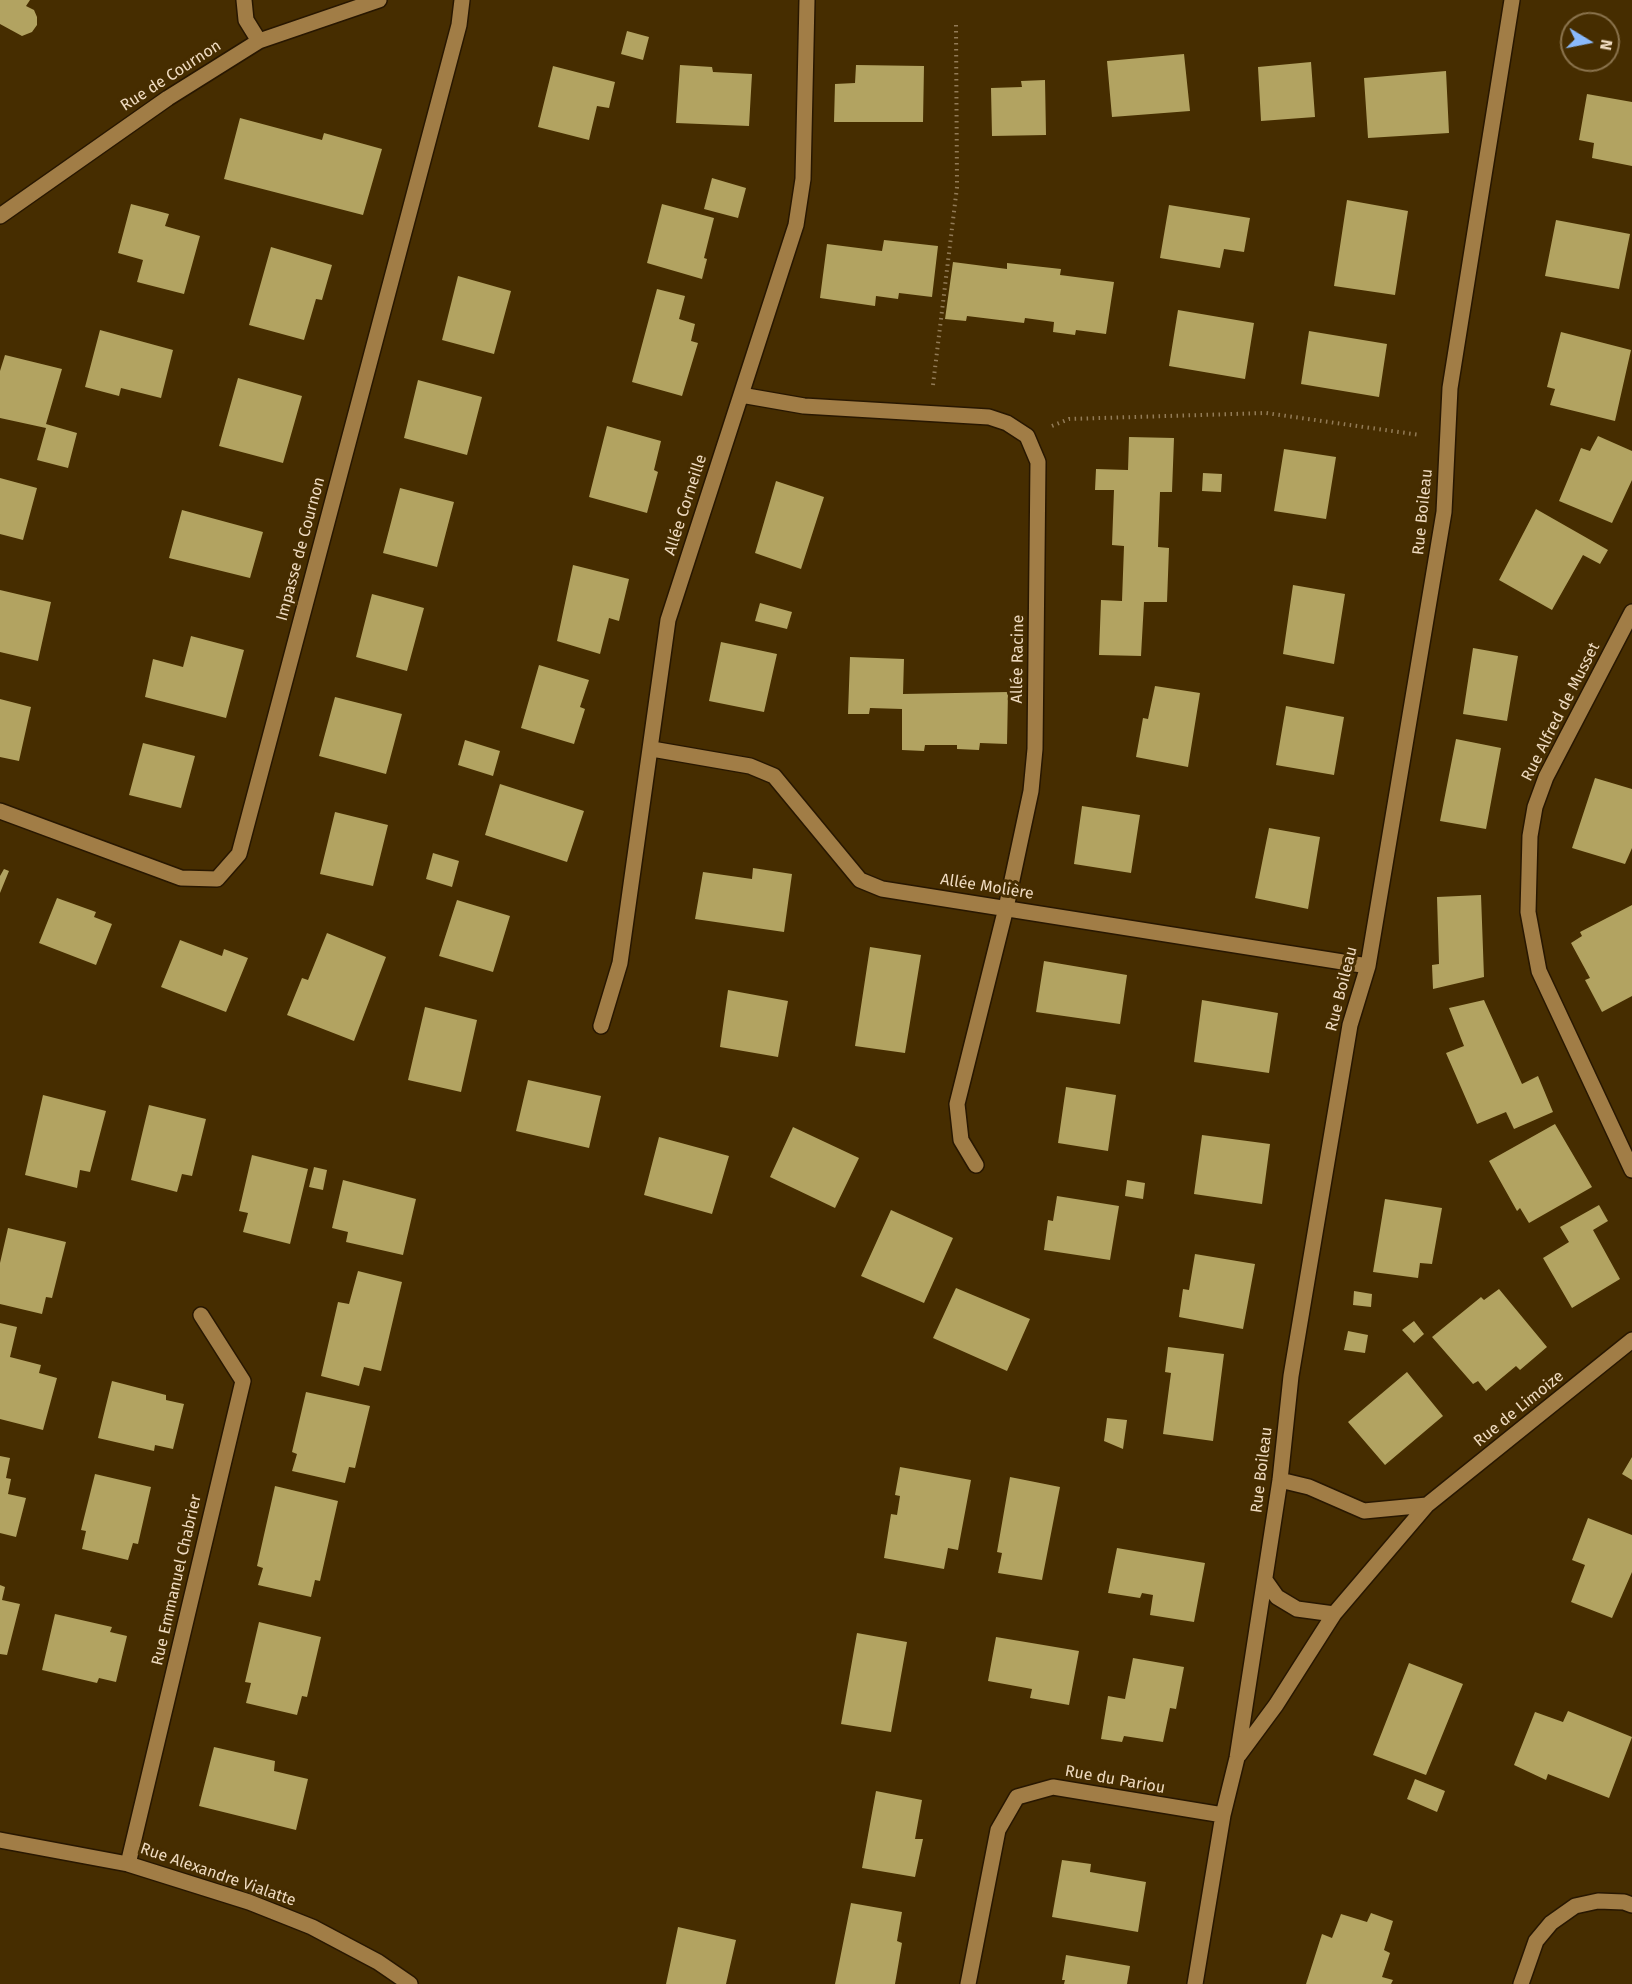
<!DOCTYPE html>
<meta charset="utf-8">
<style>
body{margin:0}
#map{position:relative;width:1632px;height:1984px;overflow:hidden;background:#462d00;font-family:"Fira Sans",sans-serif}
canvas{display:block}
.north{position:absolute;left:1560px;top:12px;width:60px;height:60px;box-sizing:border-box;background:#462d00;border:2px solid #8a734d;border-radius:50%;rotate:100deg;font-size:16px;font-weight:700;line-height:24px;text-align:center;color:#efdbc0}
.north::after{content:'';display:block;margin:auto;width:21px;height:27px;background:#8abafc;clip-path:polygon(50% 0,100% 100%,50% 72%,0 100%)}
</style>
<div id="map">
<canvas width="1632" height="1984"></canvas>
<div class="north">N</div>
</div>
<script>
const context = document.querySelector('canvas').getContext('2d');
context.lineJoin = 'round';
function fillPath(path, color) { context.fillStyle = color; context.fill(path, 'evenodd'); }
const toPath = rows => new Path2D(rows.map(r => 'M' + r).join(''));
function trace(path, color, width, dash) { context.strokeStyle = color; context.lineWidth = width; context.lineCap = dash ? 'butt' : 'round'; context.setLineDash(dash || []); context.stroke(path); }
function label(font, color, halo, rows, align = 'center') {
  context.font = font + ' "Fira Sans",sans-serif'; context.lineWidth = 6; context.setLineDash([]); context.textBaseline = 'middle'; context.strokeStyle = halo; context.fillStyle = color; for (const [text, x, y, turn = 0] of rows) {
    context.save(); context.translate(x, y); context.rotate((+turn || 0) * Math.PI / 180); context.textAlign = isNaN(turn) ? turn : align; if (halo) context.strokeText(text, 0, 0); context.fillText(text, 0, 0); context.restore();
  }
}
fillPath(toPath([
 [0,0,30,0,26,6,34,10,37,17,37,25,32,32,22,36,0,24],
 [627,31,649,37,643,60,621,54],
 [1184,54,1190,111,1112,117,1107,61],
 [1311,62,1315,117,1261,121,1258,67],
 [680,65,712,67,713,72,752,74,749,126,676,123],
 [856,65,924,66,923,122,834,122,835,84,855,83],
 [553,66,615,82,609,108,597,106,589,140,538,127],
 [1446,71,1449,133,1368,138,1364,78],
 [1045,80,1046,135,992,136,991,88,1022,87,1021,81],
 [1587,94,1632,102,1632,166,1592,158,1594,143,1579,140],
 [240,118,322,140,324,133,382,149,363,215,224,179],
 [712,178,746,188,738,218,704,209],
 [1347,200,1408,211,1395,295,1334,286],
 [131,204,169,214,165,226,200,236,184,294,137,282,143,260,118,253],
 [662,204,714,218,704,258,707,259,702,279,647,263],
 [1169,205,1250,218,1244,252,1224,249,1220,268,1160,258],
 [1556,220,1630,234,1619,289,1545,276],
 [884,240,938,246,932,297,899,293,898,299,876,296,875,306,820,298,827,244,882,251],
 [271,247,332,265,322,300,316,299,304,340,249,325],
 [953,262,1007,269,1007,263,1061,269,1060,275,1114,282,1106,334,1076,330,1075,335,1053,332,1054,322,1025,318,1024,323,967,316,966,321,945,319],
 [458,276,511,291,494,354,442,340],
 [657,289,685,296,679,319,695,324,691,341,698,343,682,396,632,382],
 [1178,310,1254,323,1245,379,1169,366],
 [100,330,173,350,161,398,121,388,119,396,85,387],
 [1309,331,1387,344,1379,397,1301,384],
 [1561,332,1631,350,1615,421,1550,405,1555,389,1547,387],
 [5,355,62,369,46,424,77,433,68,468,37,460,46,428,0,418,0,371],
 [238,378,302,396,283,463,219,446],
 [418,380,482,397,467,455,404,438],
 [607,426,661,441,654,470,658,472,647,513,589,497],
 [1598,436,1632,451,1632,480,1612,523,1559,501,1581,448,1590,451],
 [1129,437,1174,438,1172,492,1160,492,1158,547,1169,548,1167,602,1144,602,1141,656,1099,655,1101,600,1122,601,1124,546,1112,545,1114,490,1095,490,1096,469,1128,470],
 [1284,449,1336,457,1326,519,1274,511],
 [1203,473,1222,474,1221,492,1202,491],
 [0,478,37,488,23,540,0,534],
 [776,481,824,497,801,569,755,553],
 [400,488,454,502,437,567,383,553],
 [1536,509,1608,550,1600,564,1583,555,1552,610,1499,580],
 [182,510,263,532,250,578,169,558],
 [573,565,629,579,619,621,609,618,600,654,557,641],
 [1293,585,1345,594,1334,664,1283,654],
 [0,590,51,602,38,661,0,652],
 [372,594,424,608,407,671,356,657],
 [760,603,792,612,787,629,755,621],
 [191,636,244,650,226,718,145,697,153,659,183,667],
 [721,642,777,654,764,712,709,701],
 [1473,648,1518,656,1507,721,1463,714],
 [850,657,904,659,903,694,1008,692,1007,744,980,743,979,750,957,749,957,745,925,745,924,751,902,750,902,709,870,708,869,714,848,714],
 [539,665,589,680,580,707,585,709,574,744,521,728],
 [1155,686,1200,693,1188,767,1136,757,1143,718,1148,719],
 [335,697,402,714,386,774,319,756],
 [0,699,31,707,19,761,0,757],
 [1286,706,1344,717,1334,775,1276,765],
 [1456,739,1501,748,1486,829,1440,821],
 [465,740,500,751,493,776,458,765],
 [143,743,195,756,181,808,129,795],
 [1595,778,1632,789,1632,848,1625,864,1572,848],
 [500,784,584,811,567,862,485,835],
 [1082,806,1140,815,1131,873,1074,864],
 [335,812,388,825,373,886,320,874],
 [1269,828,1320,837,1308,909,1255,898],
 [433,853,459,861,452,887,426,879],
 [753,868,792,874,784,932,695,919,703,872,752,879],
 [4,869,9,871,0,893,0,876],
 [1481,895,1484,977,1433,989,1432,965,1439,964,1437,897],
 [57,898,96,912,94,917,112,924,96,965,39,943],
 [457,900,510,916,493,972,439,956],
 [1632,905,1632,996,1602,1012,1585,980,1590,978,1571,943,1582,936,1580,932],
 [327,933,386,957,354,1041,287,1015,302,978,308,980],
 [180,940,222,956,224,949,248,958,226,1012,161,987],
 [870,947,921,955,905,1053,855,1046],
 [1044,961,1127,975,1120,1024,1036,1012],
 [728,990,788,1001,778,1057,720,1047],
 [1202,1000,1278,1013,1269,1073,1194,1062],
 [1484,1000,1522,1084,1538,1076,1553,1112,1514,1129,1506,1112,1477,1124,1446,1053,1464,1046,1449,1008],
 [425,1007,477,1020,461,1092,408,1080],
 [528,1080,601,1096,589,1148,516,1131],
 [1066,1087,1116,1095,1108,1151,1058,1143],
 [43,1095,106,1111,90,1172,80,1170,77,1188,25,1175],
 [149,1105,206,1119,192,1176,182,1174,177,1192,131,1180],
 [1555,1124,1592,1187,1529,1223,1520,1208,1517,1211,1489,1161],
 [793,1127,859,1158,835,1208,770,1177],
 [1202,1135,1270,1144,1262,1204,1194,1194],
 [659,1137,729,1156,712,1214,644,1195],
 [252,1155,308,1169,290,1244,243,1232,248,1213,239,1211],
 [314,1167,327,1170,323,1190,309,1187],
 [343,1180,416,1199,403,1255,346,1242,348,1232,332,1228],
 [1127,1180,1145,1183,1143,1199,1125,1196],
 [1057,1196,1119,1206,1110,1260,1044,1250,1048,1220,1053,1221],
 [1385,1199,1442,1208,1432,1264,1420,1263,1418,1278,1373,1272],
 [1599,1205,1608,1221,1593,1230,1620,1279,1572,1308,1543,1258,1569,1242,1560,1227],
 [891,1210,953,1238,924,1303,861,1276],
 [8,1228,66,1242,52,1298,46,1297,42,1314,0,1304,0,1263],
 [1195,1254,1255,1264,1243,1329,1179,1317,1183,1289,1189,1290],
 [358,1271,402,1282,381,1371,364,1367,359,1386,321,1376,338,1302,349,1304],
 [956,1288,1030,1319,1007,1371,933,1338],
 [1499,1289,1547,1347,1520,1370,1516,1366,1486,1391,1478,1381,1473,1384,1432,1337,1481,1297,1484,1300],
 [1354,1291,1372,1294,1371,1307,1353,1305],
 [1414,1321,1424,1334,1414,1343,1402,1330],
 [0,1323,17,1327,10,1357,41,1365,39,1373,57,1378,43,1430,0,1419],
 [1348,1331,1368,1335,1365,1353,1344,1350],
 [1168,1347,1224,1354,1213,1441,1163,1434,1171,1373,1165,1372],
 [1407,1372,1443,1416,1385,1465,1348,1422],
 [112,1381,166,1395,166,1400,184,1404,173,1449,155,1445,154,1451,98,1438],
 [306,1392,370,1406,355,1468,349,1467,345,1483,292,1471,297,1454,292,1452],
 [1107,1418,1127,1420,1123,1449,1104,1441],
 [0,1456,10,1458,6,1478,11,1479,8,1494,26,1498,16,1537,0,1533],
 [1632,1457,1632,1480,1622,1474],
 [900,1467,971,1480,958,1550,948,1548,944,1569,884,1558,891,1514,897,1515,900,1496,895,1495],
 [95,1474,151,1487,138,1544,133,1543,128,1560,82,1549,86,1531,81,1530],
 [1010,1477,1060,1487,1042,1580,998,1573,1002,1553,997,1552],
 [275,1486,338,1501,320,1581,315,1580,311,1597,258,1585,263,1568,257,1566],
 [1588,1518,1632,1535,1632,1572,1612,1618,1571,1602,1585,1565,1572,1560],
 [1117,1548,1205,1563,1194,1622,1150,1615,1153,1595,1142,1593,1140,1598,1108,1593],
 [0,1585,5,1587,2,1600,20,1604,7,1655,0,1654],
 [55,1614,112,1627,110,1632,127,1636,116,1682,99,1678,97,1683,42,1670],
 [259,1622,321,1637,307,1697,302,1696,297,1715,246,1703,251,1683,245,1682],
 [857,1633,907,1642,891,1732,841,1724],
 [996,1637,1079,1651,1069,1705,1030,1698,1032,1689,988,1681],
 [1133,1658,1184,1667,1176,1709,1170,1708,1163,1742,1124,1736,1122,1742,1101,1739,1108,1696,1125,1699],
 [1409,1663,1463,1684,1426,1775,1373,1755],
 [1568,1711,1632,1737,1609,1798,1548,1774,1546,1780,1514,1765,1535,1712,1563,1722],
 [214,1747,275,1761,274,1771,308,1779,296,1830,199,1806],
 [1415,1779,1445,1791,1437,1812,1407,1799],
 [876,1791,922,1800,915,1839,923,1839,915,1877,862,1868],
 [1062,1860,1091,1864,1090,1872,1146,1882,1138,1932,1052,1917],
 [851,1903,902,1912,897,1941,902,1943,895,1984,835,1984],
 [1371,1913,1393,1921,1384,1950,1390,1953,1382,1977,1393,1980,1391,1984,1306,1984,1322,1934,1332,1938,1341,1914,1367,1922],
 [678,1927,736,1940,726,1984,666,1984],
 [1066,1955,1130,1966,1127,1984,1064,1984,1065,1980,1062,1980]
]), '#b2a361');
const minor = toPath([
 [244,0,246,20,259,41],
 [0,216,168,98,259,41,379,0],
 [741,395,804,406,989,417,1007,423,1027,436,1038,462,1035,749,1031,791,1006,908,957,1104,961,1140,976,1165],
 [1632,612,1546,777,1535,807,1530,836,1528,912,1539,971,1632,1170],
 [652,749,750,766,774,776,860,880,882,889,1368,966],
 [0,811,181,878,217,879,239,854,459,25,462,0],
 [601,1026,620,963,668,620,796,225,803,179,807,0],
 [1280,1480,1309,1487,1364,1511,1427,1505],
 [1265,1580,1277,1597,1297,1609,1334,1614],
 [1239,1755,1276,1705,1334,1614,1427,1505,1632,1340],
 [0,1840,128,1864,249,1902,312,1927,378,1962,410,1984],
 [128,1864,243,1381,201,1315],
 [968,1984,998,1830,1017,1797,1053,1787,1223,1815],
 [1195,1984,1223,1815,1237,1758,1280,1480,1291,1376,1350,1025,1368,966,1444,512,1450,388,1512,0],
 [1521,1984,1536,1941,1551,1923,1575,1906,1598,1901,1624,1902,1632,1905]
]);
trace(minor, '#281700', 18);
trace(toPath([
 [933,385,957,187,956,25],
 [1052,426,1069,419,1266,413,1420,435]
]), '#927b56', 4, [1.5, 4.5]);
trace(minor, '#a17d46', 15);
label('16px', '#efdbc0', '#462d00', [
 ["Rue de Cournon",171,76,-33],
 ["Allée Corneille",686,505,-72],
 ["Rue Boileau",1423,512,-84],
 ["Impasse de Cournon",301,549,-75],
 ["Allée Racine",1018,659,-89],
 ["Rue Alfred de Musset",1561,712,-63],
 ["Allée Molière",987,887,9],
 ["Rue Boileau",1342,989,-76],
 ["Rue de Limoize",1519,1409,-39],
 ["Rue Boileau",1262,1470,-83],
 ["Rue Emmanuel Chabrier",177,1580,-77],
 ["Rue du Pariou",1115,1780,10],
 ["Rue Alexandre Vialatte",218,1875,19]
]);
</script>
